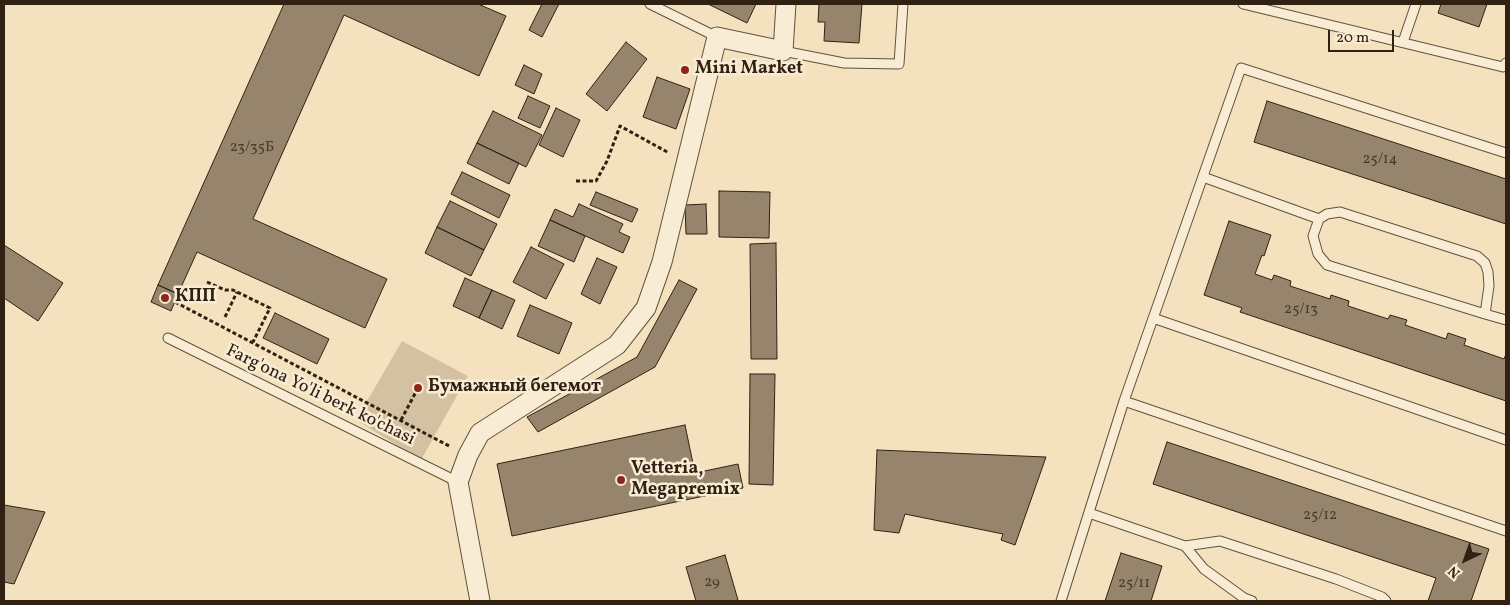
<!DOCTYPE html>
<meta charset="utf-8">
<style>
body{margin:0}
#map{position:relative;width:1510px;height:605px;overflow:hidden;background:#f4e2be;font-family:Vollkorn,serif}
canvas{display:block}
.frame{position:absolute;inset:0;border:5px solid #312113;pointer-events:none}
.north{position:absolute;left:1440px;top:535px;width:50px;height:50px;-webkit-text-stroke:4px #f8ecd5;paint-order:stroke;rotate:222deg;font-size:14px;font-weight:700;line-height:20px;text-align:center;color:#312113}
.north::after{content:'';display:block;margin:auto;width:18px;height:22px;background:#312113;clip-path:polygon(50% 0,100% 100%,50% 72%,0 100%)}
.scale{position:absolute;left:1328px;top:30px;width:66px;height:22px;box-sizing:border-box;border:2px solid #312113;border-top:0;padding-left:6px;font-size:15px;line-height:18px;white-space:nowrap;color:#312113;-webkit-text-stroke:4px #f8ecd5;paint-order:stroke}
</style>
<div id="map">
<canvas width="1510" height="605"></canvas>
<div class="frame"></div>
<div class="north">N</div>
<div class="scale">20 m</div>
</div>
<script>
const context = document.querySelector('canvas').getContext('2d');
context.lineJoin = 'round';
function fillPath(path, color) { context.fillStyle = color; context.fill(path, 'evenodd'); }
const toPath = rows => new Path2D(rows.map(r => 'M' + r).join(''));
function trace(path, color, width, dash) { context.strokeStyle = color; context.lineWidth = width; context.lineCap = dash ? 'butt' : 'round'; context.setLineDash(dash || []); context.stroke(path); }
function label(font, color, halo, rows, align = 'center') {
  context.font = font + ' Vollkorn,serif'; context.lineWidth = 5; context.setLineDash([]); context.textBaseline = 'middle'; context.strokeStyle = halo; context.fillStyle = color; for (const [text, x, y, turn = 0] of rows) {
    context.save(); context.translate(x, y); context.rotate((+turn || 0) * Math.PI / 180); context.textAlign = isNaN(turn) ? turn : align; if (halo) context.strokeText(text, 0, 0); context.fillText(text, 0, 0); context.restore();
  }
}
fillPath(toPath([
 [402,341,468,376,421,460,356,420]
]), '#d3c1a1');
const building = toPath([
 [284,4,478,4,506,16,479,76,344,15,253,219,387,279,365,328,197,252,178,294,158,285,284,4],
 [542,4,559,4,542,37,529,30,542,4],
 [708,4,756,4,747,23,708,4],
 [819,4,862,4,859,43,824,41,825,22,818,22,819,4],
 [1441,4,1487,4,1479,27,1438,13,1441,4],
 [626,42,647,59,607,111,586,94,626,42],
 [524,65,542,74,534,94,515,85,524,65],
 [657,77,690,89,676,129,643,117,657,77],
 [528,96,550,106,540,128,518,118,528,96],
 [1267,101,1506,179,1506,224,1254,142,1267,101],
 [556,108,580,120,563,157,539,145,556,108],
 [493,111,542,135,526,167,477,143,493,111],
 [477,143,519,163,509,184,467,163,477,143],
 [462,172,510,195,499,218,451,194,462,172],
 [719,191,770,192,769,238,719,237,719,191],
 [596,192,638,209,632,222,590,205,596,192],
 [450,201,497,224,484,250,437,227,450,201],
 [579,204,623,224,619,232,630,237,623,253,550,220,555,209,573,217,579,204],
 [706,204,707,234,686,234,685,205,706,204],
 [550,220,585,236,574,262,538,246,550,220],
 [1229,221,1271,235,1264,256,1262,255,1255,274,1272,280,1274,275,1291,281,1290,286,1330,299,1331,295,1349,301,1348,306,1388,319,1390,315,1407,320,1405,325,1446,339,1448,333,1466,339,1464,345,1504,359,1506,354,1506,401,1240,312,1242,308,1204,295,1229,221],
 [437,227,484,250,471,276,425,253,437,227],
 [776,243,777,359,751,359,750,244,776,243],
 [4,245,63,283,38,321,4,298,4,245],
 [531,247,564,264,546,299,513,282,531,247],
 [597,258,617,267,600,304,581,294,597,258],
 [465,278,492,290,479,318,453,306,465,278],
 [679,280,697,289,655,367,538,432,527,417,637,357,679,280],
 [158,285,178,294,171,311,151,302,158,285],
 [492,290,515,300,502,329,479,318,492,290],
 [530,305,572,323,559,354,517,336,530,305],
 [275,313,329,339,317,364,263,338,275,313],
 [750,374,775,374,773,485,749,484,750,374],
 [685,425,695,473,738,464,743,488,512,536,497,464,685,425],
 [1167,442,1489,549,1471,601,1428,601,1436,578,1153,484,1167,442],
 [877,450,1046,457,1015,545,1001,540,1003,534,905,514,899,533,874,530,877,450],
 [4,505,45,512,14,584,4,582,4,505],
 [1121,553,1162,566,1151,601,1105,601,1121,553],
 [725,555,738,600,733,601,696,601,686,567,725,555]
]);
fillPath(building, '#96856c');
trace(building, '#312113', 1);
const service = toPath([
 [650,4,717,37],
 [1243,4,1503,67,1506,63],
 [1403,42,1416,4],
 [783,51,844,63,899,64,903,4],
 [1203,177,1319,219],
 [1485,314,1489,286,1488,272,1485,263,1477,256,1340,212,1327,214,1319,219,1313,236,1318,254,1327,265,1485,314,1506,320],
 [1153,318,1506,440],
 [168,338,458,482],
 [1124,401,1506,531],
 [1089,513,1185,546,1204,569,1244,598,1252,601],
 [1185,546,1220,541,1336,579,1382,597,1386,601],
 [1061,601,1124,401,1241,68,1506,153]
]);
const minor = toPath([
 [480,601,458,482,468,455,480,433,617,345,646,308,662,262,717,37,783,51,786,4]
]);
trace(service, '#62513e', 11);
trace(minor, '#62513e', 21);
trace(toPath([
 [576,181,596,181,607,161,620,126,669,153],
 [207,282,225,290,233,290,270,308,253,342],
 [175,302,451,447],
 [225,317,237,292],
 [401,420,418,388]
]), '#312113', 3, [4, 2.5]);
trace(service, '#f8ecd5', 9);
trace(minor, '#f8ecd5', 19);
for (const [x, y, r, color] of [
 [685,70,5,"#8f2418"],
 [165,298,5,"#8f2418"],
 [418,388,5,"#8f2418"],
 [621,480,5,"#8f2418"]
]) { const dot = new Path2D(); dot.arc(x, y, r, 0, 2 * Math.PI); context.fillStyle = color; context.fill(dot); trace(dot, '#f8ecd5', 2); }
label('15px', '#4a3a29', null, [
 ["23/35Б",252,148],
 ["25/14",1380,160],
 ["25/13",1301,310],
 ["25/12",1320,516],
 ["29",712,583],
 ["25/11",1134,584]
]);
label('bold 18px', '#312113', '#f8ecd5', [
 ["Mini Market",695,70],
 ["КПП",175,298],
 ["Бумажный бегемот",428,388],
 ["Vetteria,",631,470],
 ["Megapremix",631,491]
], 'left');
label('18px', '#312113', '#f8ecd5', [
 ["Farg'ona Yo'li berk ko'chasi",320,396,26]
]);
</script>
